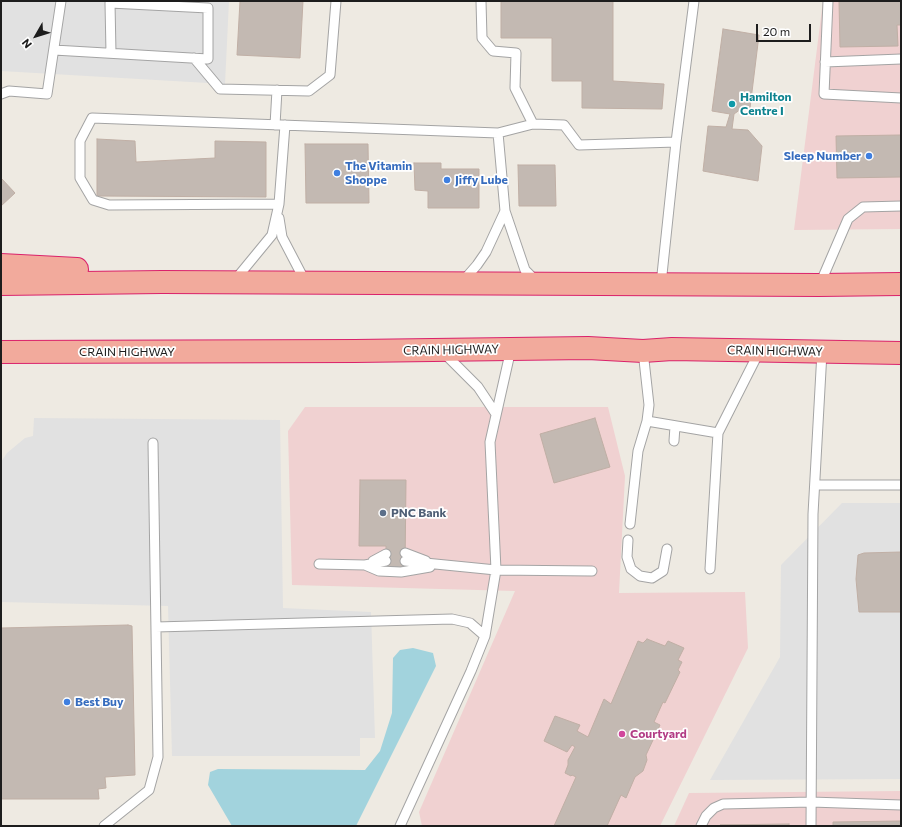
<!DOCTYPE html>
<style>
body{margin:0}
#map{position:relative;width:902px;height:827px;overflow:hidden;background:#eeeae2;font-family:Commissioner,sans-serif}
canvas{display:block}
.frame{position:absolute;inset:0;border:2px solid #1d1d1d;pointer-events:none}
.north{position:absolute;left:16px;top:16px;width:40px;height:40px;-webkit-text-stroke:3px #fff;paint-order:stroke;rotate:231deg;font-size:11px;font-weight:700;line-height:16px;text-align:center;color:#1d1d1d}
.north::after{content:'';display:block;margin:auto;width:14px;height:18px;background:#1d1d1d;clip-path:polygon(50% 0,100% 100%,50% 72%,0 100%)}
.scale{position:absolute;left:756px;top:24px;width:55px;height:18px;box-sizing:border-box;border:2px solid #1d1d1d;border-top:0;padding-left:5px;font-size:12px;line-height:14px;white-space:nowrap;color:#1d1d1d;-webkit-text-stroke:3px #fff;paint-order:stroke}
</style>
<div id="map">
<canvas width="902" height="827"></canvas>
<div class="frame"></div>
<div class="north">N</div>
<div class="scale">20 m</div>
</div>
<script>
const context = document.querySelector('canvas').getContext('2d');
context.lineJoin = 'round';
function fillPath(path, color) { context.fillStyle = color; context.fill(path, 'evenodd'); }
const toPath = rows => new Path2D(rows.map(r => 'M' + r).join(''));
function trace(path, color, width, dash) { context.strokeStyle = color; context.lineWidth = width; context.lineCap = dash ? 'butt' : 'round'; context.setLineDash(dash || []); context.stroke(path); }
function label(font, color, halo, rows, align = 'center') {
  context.font = font + ' Commissioner,sans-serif'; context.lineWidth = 3.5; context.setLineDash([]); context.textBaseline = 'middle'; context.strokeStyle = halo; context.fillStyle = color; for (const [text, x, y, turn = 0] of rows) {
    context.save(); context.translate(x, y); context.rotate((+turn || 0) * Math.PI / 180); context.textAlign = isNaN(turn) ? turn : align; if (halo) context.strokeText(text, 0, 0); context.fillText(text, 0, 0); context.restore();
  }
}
fillPath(toPath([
 [823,1,901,1,901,229,794,230],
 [305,407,608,407,625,476,619,593,745,592,748,648,660,826,422,826,419,812,515,591,292,585,288,431],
 [901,791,901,826,674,826,689,793]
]), '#f0d1d1');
fillPath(toPath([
 [1,1,229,1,225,84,1,71],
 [34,418,280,420,283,608,371,612,375,738,360,738,360,756,172,756,168,606,1,602,1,462,7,453,25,438,33,436],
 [842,503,901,503,901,779,710,780,780,657,781,565]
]), '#e1e1e1');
fillPath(toPath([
 [413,648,433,653,436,666,356,826,232,826,208,785,210,772,218,769,365,770,380,751,392,713,393,658,400,650]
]), '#a2d3dd');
const building = toPath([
 [240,1,303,1,300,58,237,55,240,1],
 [501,1,613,1,613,81,664,84,662,109,582,108,582,81,552,81,552,38,501,38,501,1],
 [839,1,901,1,901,25,897,25,898,46,840,47,839,1],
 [723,29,759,35,750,108,744,107,734,114,732,129,748,130,762,146,758,181,703,171,708,126,726,127,730,114,712,111,723,29],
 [901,135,901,177,837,178,836,136,901,135],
 [97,139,135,141,136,162,215,158,215,141,266,142,266,197,97,196,97,139],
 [305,144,368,144,369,203,306,203,305,144],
 [414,163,441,163,441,169,479,169,479,208,428,208,428,191,415,190,414,163],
 [518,165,555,165,556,206,519,206,518,165],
 [1,178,15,193,1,206,1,178],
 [595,418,610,467,554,483,540,434,595,418],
 [360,480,406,480,405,569,386,569,386,546,359,546,360,480],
 [901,552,901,612,859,612,856,579,858,555,864,553,901,552],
 [128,625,132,626,135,775,105,777,106,788,98,789,99,799,1,799,1,628,128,625],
 [647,639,665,646,668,641,684,648,678,660,682,662,678,670,680,672,665,703,663,702,654,722,660,725,646,755,647,760,643,771,635,777,626,798,621,795,607,826,554,826,576,777,572,775,571,776,565,773,568,765,568,760,575,747,572,745,567,752,544,741,555,716,580,725,577,731,588,737,604,699,611,704,638,641,643,643,647,639],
 [901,821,901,826,833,826,833,822,901,821],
 [789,824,789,826,720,825,789,824]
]);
fillPath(building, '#c3b9b2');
trace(building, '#c0afa5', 1);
const service = toPath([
 [481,1,482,38,493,51,516,53,515,88,533,124,564,125,579,145,676,142,661,284],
 [828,1,824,94,901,98],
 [54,50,208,59,208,8,110,3,111,53],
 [194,58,220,89,309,91,330,75,336,1],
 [825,62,901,59],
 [1,94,9,91,47,94,61,1],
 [275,125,277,90],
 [498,133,533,124],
 [676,142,694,1],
 [279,204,109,205,93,200,80,178,80,141,92,118,498,133,505,211,525,270,536,281],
 [279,218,282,237,305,281],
 [235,280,272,235,279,204,285,125],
 [463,281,477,265,486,252,505,211],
 [820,284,848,219,863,207,901,206],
 [444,353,478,387,496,414],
 [647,421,718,433],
 [674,441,675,426],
 [815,485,901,485],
 [630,524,638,451,647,421,649,405,643,351],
 [628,540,627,557,631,569,640,576,652,578,663,571,667,549],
 [405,553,426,561],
 [373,561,386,554],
 [405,561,496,570,592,571],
 [319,564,365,565,386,561],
 [365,565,379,571,401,572,430,567],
 [710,569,718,433,759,352],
 [156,627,452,619,470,623,485,636],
 [104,826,149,790,158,757,153,443],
 [400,826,471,671,485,636,496,570,490,442,511,349],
 [701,826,706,816,714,808,723,804,811,802,901,805],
 [811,826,813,514,822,352]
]);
const trunk = toPath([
 [1,265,77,269],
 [1,284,162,282,819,285,901,284],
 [1,352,355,351,588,348,643,351,672,349,901,353]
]);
trace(service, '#a4a4a4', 11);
trace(trunk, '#da226b', 24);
trace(service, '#fff', 9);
trace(trunk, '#f2aa9c', 22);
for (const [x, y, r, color] of [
 [732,104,4,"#0f9aa8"],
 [869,156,4,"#3f7fe0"],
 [337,173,4,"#3f7fe0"],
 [447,180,4,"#3f7fe0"],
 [383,513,4,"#5c6f8a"],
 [67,702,4,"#3f7fe0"],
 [622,734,4,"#d1479c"]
]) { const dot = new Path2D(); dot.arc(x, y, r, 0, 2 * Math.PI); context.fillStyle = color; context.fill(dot); trace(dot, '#fff', 1.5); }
label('bold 12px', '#0d838f', '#fff', [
 ["Hamilton",740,97],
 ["Centre I",740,111]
], 'left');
label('bold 12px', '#366cbe', '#fff', [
 ["Sleep Number",861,156,"right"],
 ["The Vitamin",345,166],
 ["Shoppe",345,180],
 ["Jiffy Lube",455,180],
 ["Best Buy",75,702]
], 'left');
label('12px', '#1d1d1d', '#fff', [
 ["CRAIN HIGHWAY",451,350,-1],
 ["CRAIN HIGHWAY",775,351,1],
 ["CRAIN HIGHWAY",127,352]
]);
label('bold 12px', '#4e5e75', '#fff', [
 ["PNC Bank",391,513]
], 'left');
label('bold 12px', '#b23c85', '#fff', [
 ["Courtyard",630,734]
], 'left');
</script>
